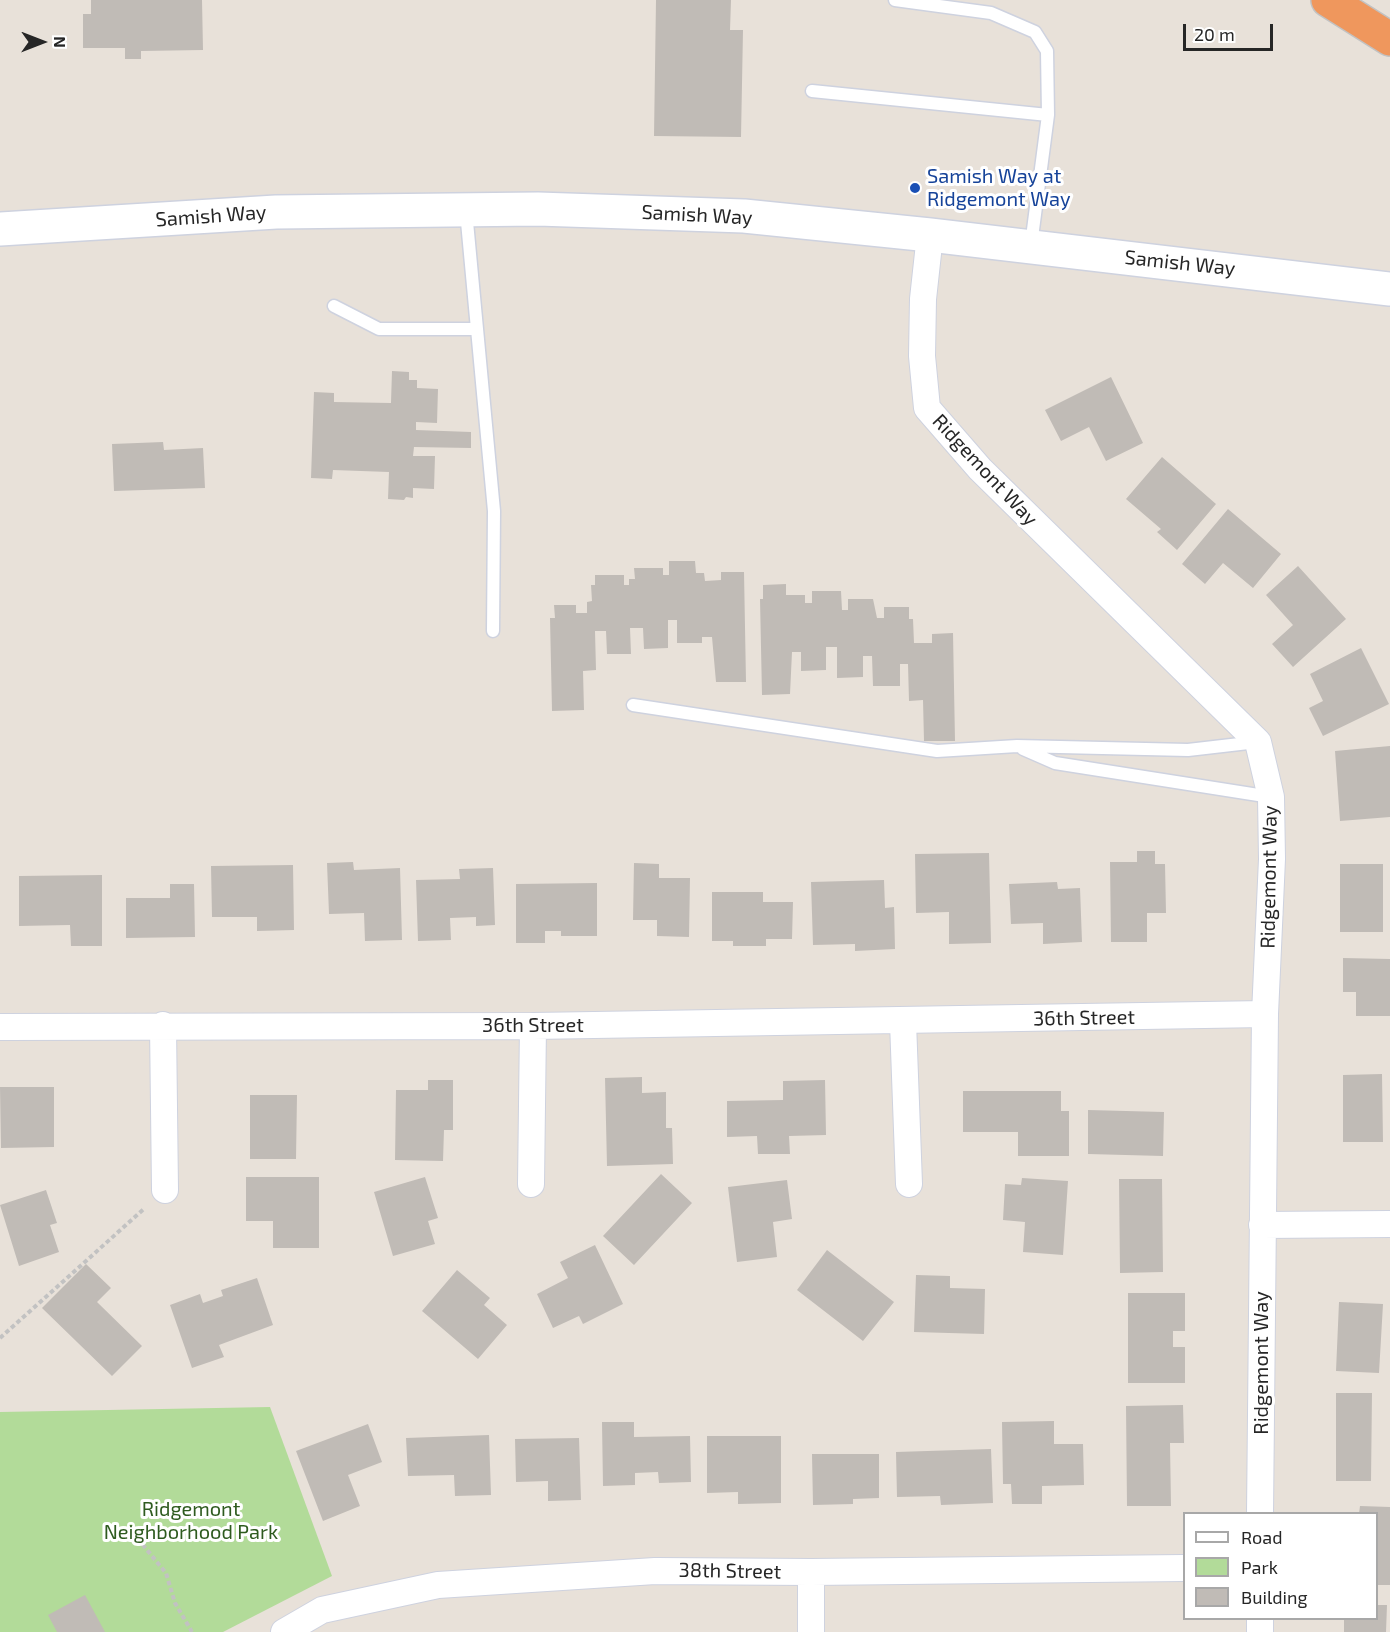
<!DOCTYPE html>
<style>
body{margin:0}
#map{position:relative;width:1390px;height:1632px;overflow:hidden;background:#e8e1d9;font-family:"Exo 2",sans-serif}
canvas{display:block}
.legend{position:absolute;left:1183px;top:1512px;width:195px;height:108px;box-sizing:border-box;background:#fff;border:2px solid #a8a8a8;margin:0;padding:8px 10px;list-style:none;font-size:18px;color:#262626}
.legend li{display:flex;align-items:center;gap:12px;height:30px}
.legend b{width:30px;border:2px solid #a8a8a8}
.north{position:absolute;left:12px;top:12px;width:60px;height:60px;-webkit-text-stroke:4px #fff;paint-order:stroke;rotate:90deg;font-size:16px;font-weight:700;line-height:24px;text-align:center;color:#262626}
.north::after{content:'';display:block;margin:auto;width:21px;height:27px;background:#262626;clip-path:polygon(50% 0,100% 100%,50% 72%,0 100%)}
.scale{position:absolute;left:1183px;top:24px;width:90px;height:27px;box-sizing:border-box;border:3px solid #262626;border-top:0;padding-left:8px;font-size:18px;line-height:21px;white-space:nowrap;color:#262626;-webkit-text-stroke:4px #fff;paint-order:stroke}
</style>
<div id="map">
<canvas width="1390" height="1632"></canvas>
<ul class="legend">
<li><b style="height:8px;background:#fff"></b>Road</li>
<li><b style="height:16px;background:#b2db99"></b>Park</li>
<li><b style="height:16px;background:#c0bbb6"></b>Building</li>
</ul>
<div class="north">N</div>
<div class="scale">20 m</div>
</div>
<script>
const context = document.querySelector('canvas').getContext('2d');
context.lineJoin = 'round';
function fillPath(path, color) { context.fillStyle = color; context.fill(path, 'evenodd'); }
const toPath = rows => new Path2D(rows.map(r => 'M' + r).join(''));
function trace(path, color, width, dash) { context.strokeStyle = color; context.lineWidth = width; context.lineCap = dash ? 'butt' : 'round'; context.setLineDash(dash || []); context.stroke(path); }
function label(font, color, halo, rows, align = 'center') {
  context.font = font + ' "Exo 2",sans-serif'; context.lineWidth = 6; context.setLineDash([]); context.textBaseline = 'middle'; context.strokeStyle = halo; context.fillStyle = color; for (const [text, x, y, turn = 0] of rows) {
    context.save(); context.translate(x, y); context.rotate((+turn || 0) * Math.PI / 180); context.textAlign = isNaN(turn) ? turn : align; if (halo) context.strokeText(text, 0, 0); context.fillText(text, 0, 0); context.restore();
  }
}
fillPath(toPath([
 [270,1407,332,1576,223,1632,0,1632,0,1412]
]), '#b2db99');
fillPath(toPath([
 [91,0,202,0,203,50,141,51,141,59,125,59,125,48,83,48,83,14,91,14],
 [656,0,731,0,730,30,743,30,741,137,654,136],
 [392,371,409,372,409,380,417,380,417,388,438,389,437,423,416,422,416,430,471,432,471,448,414,447,413,456,435,456,434,489,413,488,413,498,406,497,404,500,388,499,389,472,333,470,332,479,311,478,314,392,334,393,334,402,391,403],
 [1111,377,1143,443,1106,461,1089,427,1061,441,1045,410],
 [163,442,164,450,203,448,205,488,114,491,112,444],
 [1162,457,1216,504,1177,550,1157,532,1161,529,1126,499],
 [1228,509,1281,554,1253,588,1223,563,1205,584,1182,564],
 [669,561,695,561,696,573,704,573,705,581,721,580,721,572,744,572,746,682,716,682,712,637,702,637,702,643,677,643,677,620,668,620,668,648,644,649,643,628,630,628,631,654,607,654,606,631,595,631,596,670,583,671,584,710,552,711,550,618,555,618,554,605,576,605,576,613,587,613,587,602,592,601,591,585,595,585,595,575,624,575,624,585,629,585,629,579,635,579,634,568,663,568,663,575,669,575],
 [1298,566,1346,619,1293,667,1272,644,1293,625,1266,595],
 [786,584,786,595,805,595,805,603,812,603,812,591,841,591,842,610,848,610,848,599,873,599,877,618,884,618,884,607,909,607,909,619,913,619,914,643,932,643,932,634,953,633,955,741,924,741,923,700,909,701,908,664,900,664,900,686,873,686,872,656,863,656,863,677,837,678,837,647,826,647,826,670,801,671,801,652,792,652,790,694,762,695,760,599,763,599,763,585],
 [1361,648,1389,704,1323,736,1309,708,1323,701,1310,674],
 [1390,746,1390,817,1340,821,1335,751],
 [1137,851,1155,851,1155,864,1165,864,1166,913,1147,913,1147,942,1111,942,1110,862,1137,862],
 [989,853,991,943,949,944,949,912,916,913,915,854],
 [353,862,354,870,400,868,402,940,365,941,364,913,329,914,327,863],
 [634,863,659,864,659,878,690,878,689,937,657,936,657,920,633,920],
 [1340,864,1383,864,1383,932,1340,932],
 [293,865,294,930,257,931,257,917,212,917,211,866],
 [493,868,495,925,476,926,476,917,450,918,451,940,418,941,416,880,460,879,459,869],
 [102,875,102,946,71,946,70,925,19,926,19,876],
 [884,880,885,908,894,907,895,949,855,951,855,944,813,945,811,882],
 [1057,882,1058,889,1080,888,1082,942,1043,944,1043,923,1011,924,1009,884],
 [597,883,597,936,561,936,561,931,545,931,545,943,516,943,516,884],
 [170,884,194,884,195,937,126,938,126,898,170,898],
 [712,892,763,892,763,902,793,902,792,939,766,939,766,946,733,946,733,941,712,941],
 [1343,958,1390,959,1390,1016,1356,1016,1356,992,1343,992],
 [1382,1074,1383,1142,1343,1142,1343,1075],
 [642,1077,642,1093,666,1092,666,1128,672,1128,673,1164,607,1166,605,1078],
 [428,1080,453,1080,453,1130,444,1130,443,1161,395,1160,396,1090,428,1090],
 [825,1080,826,1135,789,1136,790,1154,758,1154,757,1136,727,1137,727,1101,783,1100,783,1081],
 [0,1087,54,1087,54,1147,1,1148],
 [963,1091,1061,1091,1061,1111,1069,1111,1069,1156,1018,1156,1018,1132,963,1132],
 [250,1095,297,1095,296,1159,250,1159],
 [1088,1110,1164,1112,1163,1156,1088,1154],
 [661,1174,692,1203,634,1265,603,1236],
 [246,1177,319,1177,319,1248,273,1248,273,1221,246,1221],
 [425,1177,438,1218,428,1221,435,1244,393,1256,374,1192],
 [1022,1178,1068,1181,1063,1255,1023,1252,1025,1222,1003,1220,1005,1184,1021,1185],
 [1119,1179,1162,1179,1163,1272,1120,1273],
 [787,1180,792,1219,773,1222,777,1257,737,1262,728,1187],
 [46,1190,57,1223,50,1225,59,1252,19,1266,0,1205],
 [595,1245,623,1304,583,1324,579,1316,553,1328,537,1294,568,1278,560,1262],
 [827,1250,894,1302,863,1341,797,1290],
 [86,1264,111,1288,97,1302,142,1346,112,1376,42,1308],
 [457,1270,490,1298,484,1305,507,1325,478,1359,422,1311],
 [916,1275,950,1276,950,1288,985,1289,984,1334,914,1332],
 [257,1278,273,1325,219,1345,224,1357,192,1368,170,1305,200,1294,203,1303,223,1296,221,1290],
 [1128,1293,1185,1293,1185,1331,1173,1331,1173,1347,1185,1347,1185,1383,1128,1383],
 [1339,1302,1383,1304,1379,1373,1336,1371],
 [1336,1393,1372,1393,1371,1481,1336,1481],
 [1183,1405,1184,1443,1170,1443,1171,1506,1127,1506,1126,1406],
 [1054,1421,1054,1444,1083,1444,1084,1485,1042,1486,1042,1504,1012,1504,1011,1484,1003,1484,1002,1422],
 [602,1422,634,1422,634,1437,690,1436,691,1482,659,1483,658,1472,635,1473,635,1485,603,1486],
 [368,1424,382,1462,348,1475,360,1506,323,1521,296,1451],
 [489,1435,491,1495,455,1496,454,1475,408,1476,406,1438],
 [707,1436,781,1436,781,1503,738,1504,738,1492,707,1493],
 [579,1438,581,1500,548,1501,548,1481,516,1482,515,1439],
 [991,1449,993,1503,941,1505,940,1496,897,1497,896,1452],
 [812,1454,879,1454,879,1498,853,1499,853,1504,813,1505],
 [1360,1506,1390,1507,1390,1585,1376,1585,1376,1514,1359,1514],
 [85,1595,105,1632,57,1632,48,1615],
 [1376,1605,1387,1605,1386,1632,1344,1632,1344,1618,1376,1618]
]), '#c0bbb6');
const lane = toPath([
 [895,0,991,13,1035,32,1047,51,1048,115,1031,245],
 [812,91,1048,115],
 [466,211,494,511,493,631],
 [334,306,379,329,477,329],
 [633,705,937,751,1017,746,1188,750,1257,742],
 [1023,749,1055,763,1271,797]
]);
const street = toPath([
 [930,235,923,299,922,356,927,408,980,469,1258,742,1271,797,1272,859,1265,1014,1260,1514],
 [903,1022,909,1184],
 [163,1025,165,1190],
 [0,1027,533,1026,1265,1014],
 [531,1184,533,1026],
 [1262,1225,1390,1224],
 [1260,1618,1260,1632],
 [284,1632,322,1610,438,1585,655,1571,811,1572,1184,1568],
 [811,1632,811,1572]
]);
const secondary = toPath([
 [0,229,276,212,538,209,744,216,930,235,1390,289]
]);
const highway = toPath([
 [1328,0,1390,39]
]);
trace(lane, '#ced2df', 15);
trace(street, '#ced2df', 28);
trace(secondary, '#ced2df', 36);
trace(highway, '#c2c2c2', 36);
trace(toPath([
 [0,1338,145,1208],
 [133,1533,166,1573,175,1603,192,1632]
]), '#c2c2c2', 4, [4.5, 3]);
trace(lane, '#fff', 12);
trace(street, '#fff', 26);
trace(secondary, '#fff', 33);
trace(highway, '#ef975d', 33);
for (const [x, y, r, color] of [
 [915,188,6,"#1a4fb4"]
]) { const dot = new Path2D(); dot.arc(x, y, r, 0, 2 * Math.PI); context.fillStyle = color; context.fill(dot); trace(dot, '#fff', 2); }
label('20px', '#164399', '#fff', [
 ["Samish Way at",927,176],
 ["Ridgemont Way",927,199]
], 'left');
label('20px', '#262626', '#fff', [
 ["Samish Way",697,215,3],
 ["Samish Way",211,216,-4],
 ["Samish Way",1180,263,6],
 ["Ridgemont Way",985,470,47],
 ["Ridgemont Way",1269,877,-89],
 ["36th Street",1084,1018,-1],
 ["36th Street",533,1025],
 ["Ridgemont Way",1261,1363,-90],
 ["38th Street",730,1571,1]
]);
label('20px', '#2e5b1f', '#fff', [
 ["Ridgemont",191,1509],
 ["Neighborhood Park",191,1532]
]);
</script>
